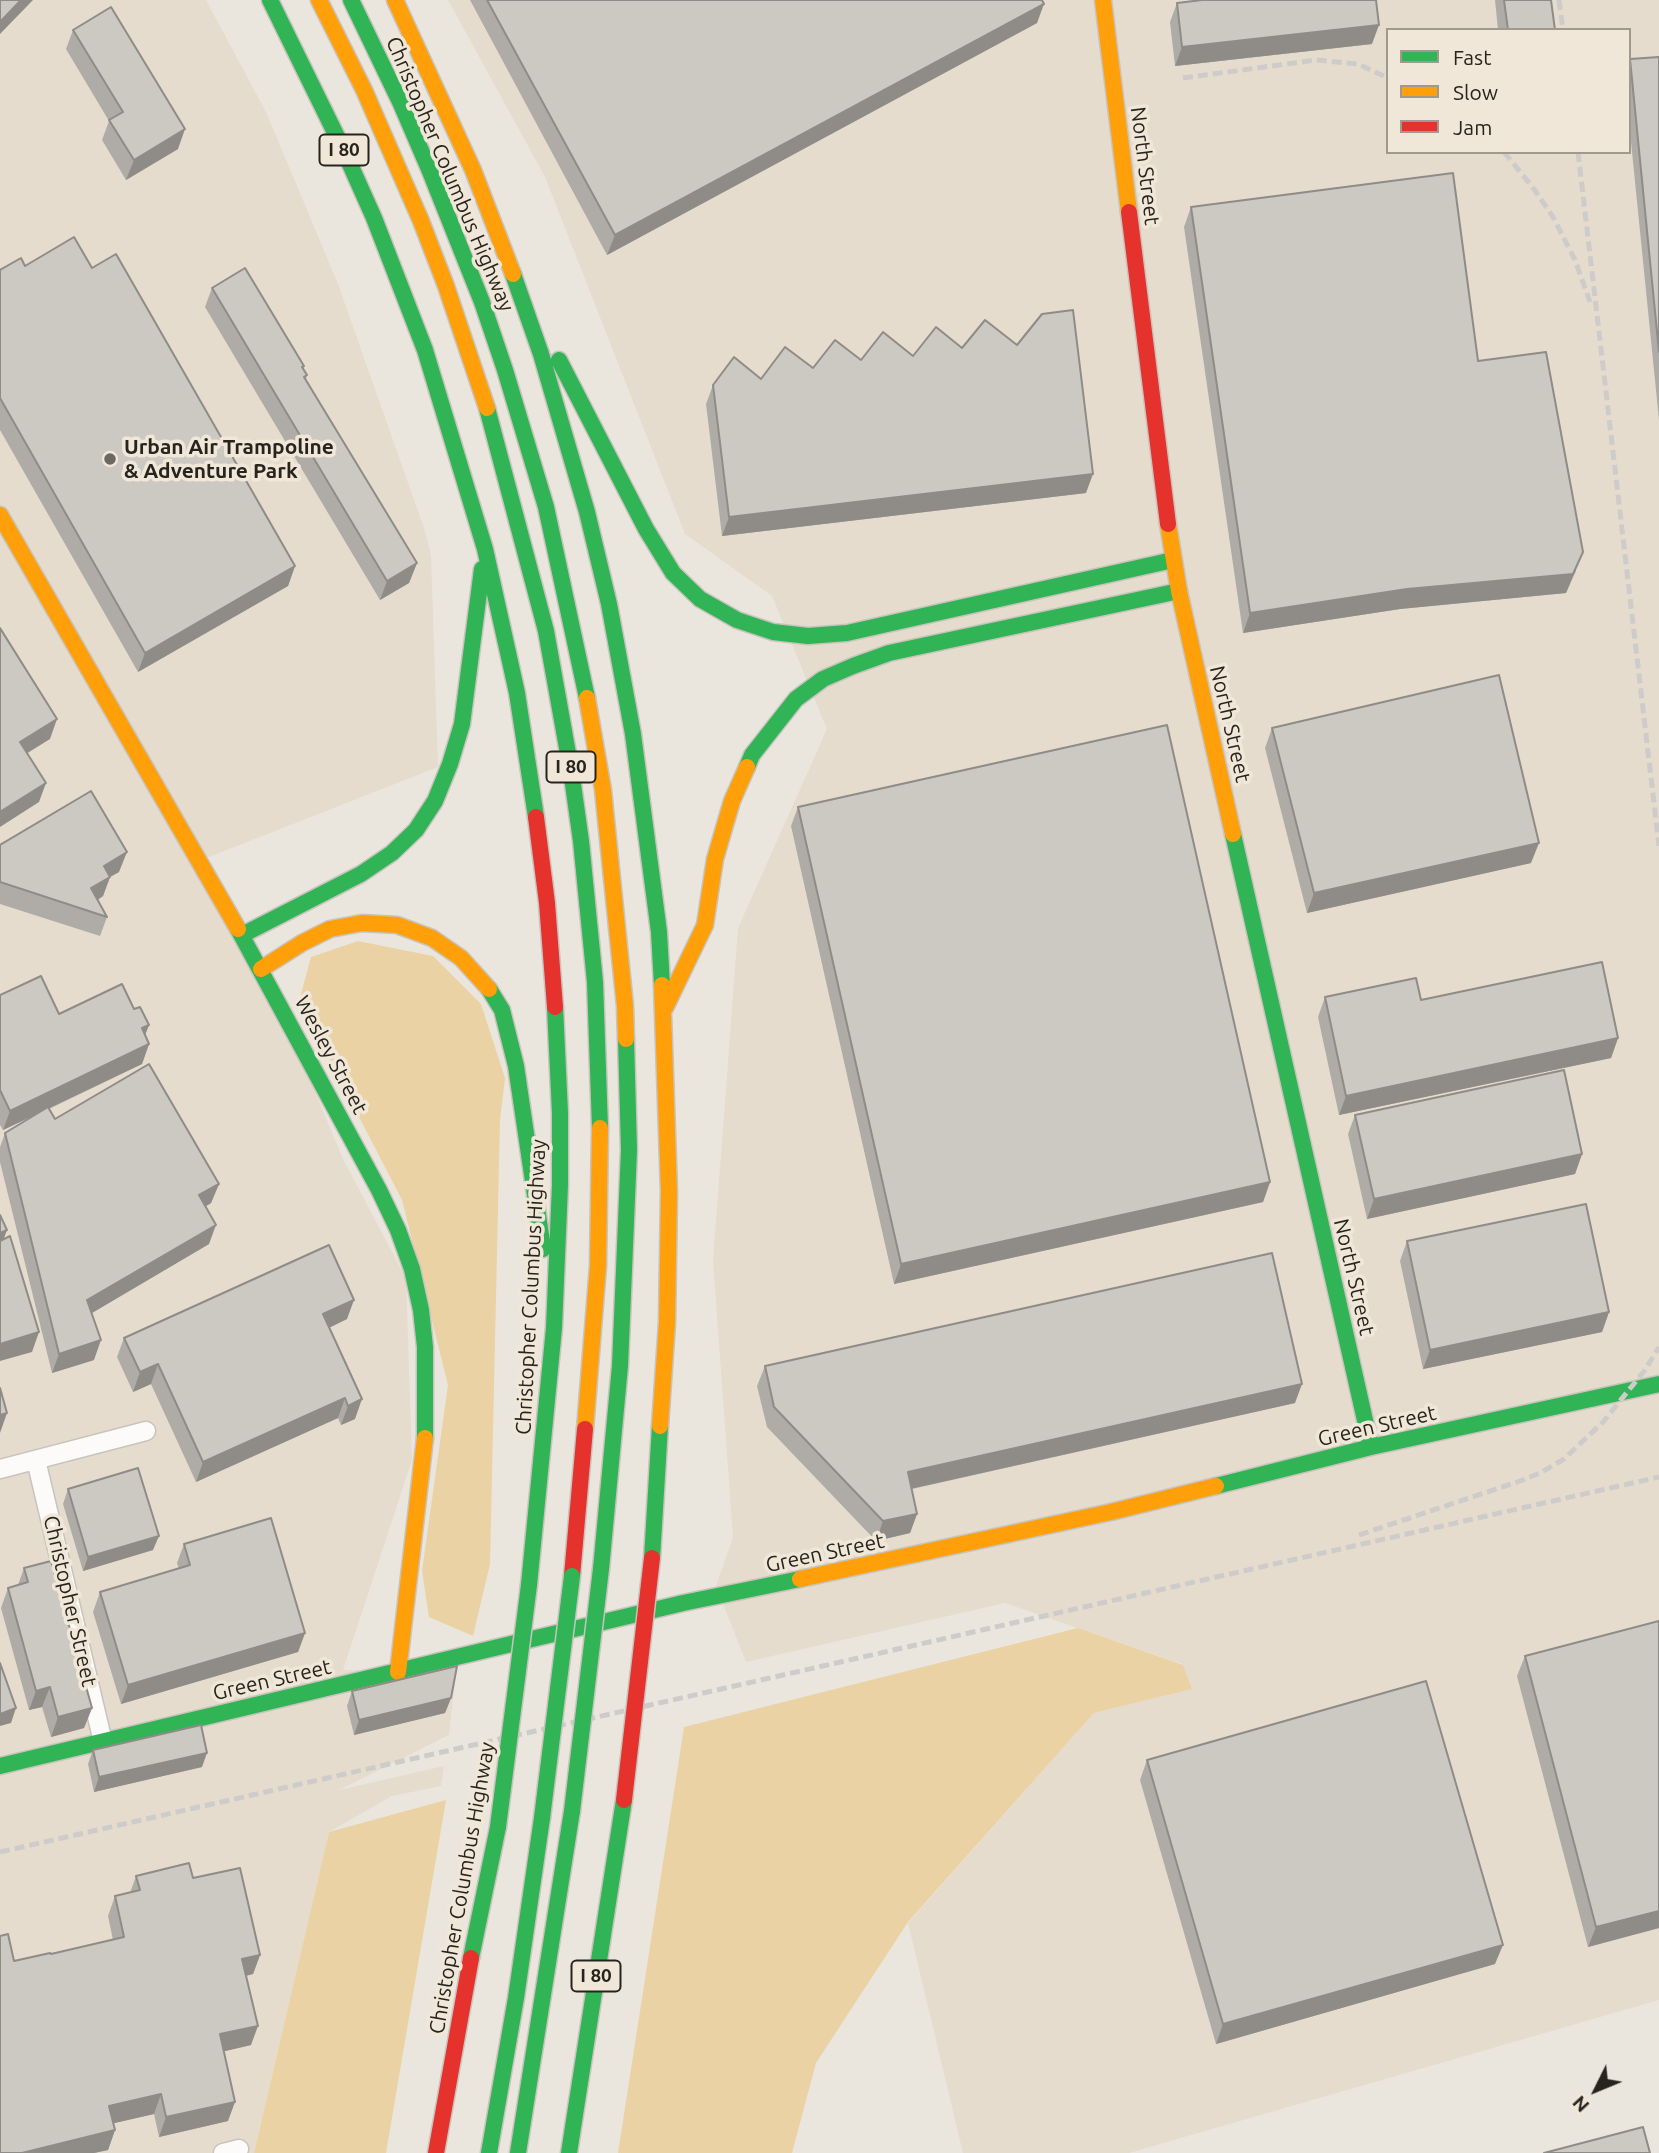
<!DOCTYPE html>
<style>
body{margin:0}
#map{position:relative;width:1659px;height:2153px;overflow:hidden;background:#eae6de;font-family:Ubuntu,sans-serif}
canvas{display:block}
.legend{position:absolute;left:1386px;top:28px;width:245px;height:126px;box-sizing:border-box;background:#f0e7d8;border:2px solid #a0998e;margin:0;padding:9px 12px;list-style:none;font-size:21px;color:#27241e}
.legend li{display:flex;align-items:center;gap:14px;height:35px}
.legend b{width:35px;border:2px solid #a0998e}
.north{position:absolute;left:1561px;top:2055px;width:70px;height:70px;-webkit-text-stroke:5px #f0e7d8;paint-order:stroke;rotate:227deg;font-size:19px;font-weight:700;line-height:28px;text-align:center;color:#27241e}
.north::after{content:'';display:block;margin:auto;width:24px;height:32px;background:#27241e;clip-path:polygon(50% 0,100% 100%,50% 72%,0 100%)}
</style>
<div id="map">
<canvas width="1659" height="2153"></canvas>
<ul class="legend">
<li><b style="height:9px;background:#30b455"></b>Fast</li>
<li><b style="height:9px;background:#ff9f0a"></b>Slow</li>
<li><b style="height:9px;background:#e5322d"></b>Jam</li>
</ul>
<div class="north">N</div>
</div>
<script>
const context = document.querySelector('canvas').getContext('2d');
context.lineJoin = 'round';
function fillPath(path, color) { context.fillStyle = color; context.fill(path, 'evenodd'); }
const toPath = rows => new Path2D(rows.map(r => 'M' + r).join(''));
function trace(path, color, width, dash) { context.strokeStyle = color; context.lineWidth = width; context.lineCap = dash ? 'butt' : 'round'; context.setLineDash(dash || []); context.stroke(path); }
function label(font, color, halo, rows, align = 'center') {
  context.font = font + ' Ubuntu,sans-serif'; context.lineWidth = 7; context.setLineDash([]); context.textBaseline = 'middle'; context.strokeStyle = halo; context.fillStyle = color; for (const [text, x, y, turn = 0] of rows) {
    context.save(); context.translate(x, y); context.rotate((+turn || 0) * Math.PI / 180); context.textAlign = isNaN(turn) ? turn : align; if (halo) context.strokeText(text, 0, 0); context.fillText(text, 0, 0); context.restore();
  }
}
fillPath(toPath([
 [0,0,206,0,266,112,338,284,425,531,431,556,438,767,204,859,259,957,343,1159,406,1278,412,1460,343,1670,456,1671,449,1735,339,1790,444,1766,441,1786,392,1796,329,1832,254,2153,0,2153],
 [448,0,1659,0,1659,2000,1129,2153,963,2153,908,1923,1094,1713,1191,1689,1182,1664,1005,1603,746,1662,716,1586,733,1537,713,1261,738,928,827,729,772,596,685,534,545,177],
 [1388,30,1629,30,1629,152,1388,152]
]), '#e5dccd');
fillPath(toPath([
 [358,941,433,956,481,1004,505,1078,500,1120,490,1564,473,1636,429,1617,422,1571,448,1385,402,1200,299,1001,311,957],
 [1078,1628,1183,1665,1192,1689,1094,1713,908,1922,816,2063,792,2153,618,2153,684,1727],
 [446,1800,386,2153,254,2153,329,1832]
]), '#ebd2a4');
const street = toPath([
 [36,1460,103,1742],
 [0,1469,146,1431],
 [223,2153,239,2149]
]);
const fast = toPath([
 [270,0,345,153,374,218,425,350,485,549,517,693,536,817],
 [351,0,401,104,429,169,482,302,505,370,546,507,587,698],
 [513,274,541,354,587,512,609,604,633,734,659,932,662,985],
 [559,360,646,529,673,573,700,599,737,620,773,632,808,636,847,633,1173,560],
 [487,408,546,631,571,770,581,841,595,982,600,1128],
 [747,767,752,755,796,699,823,679,853,666,889,653,1179,591],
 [1233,834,1371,1447],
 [238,929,379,1190,398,1230,412,1269,421,1310,425,1347,425,1438],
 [242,935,361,874,392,853,416,830,435,801,450,764,462,724,482,569],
 [489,989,502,1010,516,1066,543,1249],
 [1216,1486,1371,1447,1659,1384],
 [652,1558,660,1426],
 [601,1569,620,1366,629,1150,626,1039],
 [529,1585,554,1328,560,1185,560,1113,555,1007],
 [0,1766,683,1603,800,1579],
 [471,1958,498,1827],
 [489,2153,516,1998,542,1818],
 [518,2153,572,1811],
 [569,2153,624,1800]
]);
const slow = toPath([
 [319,0,364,90,421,221,446,286,487,408],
 [395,0,473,170,513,274],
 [1103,0,1129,212],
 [0,515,238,929],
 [1168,524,1179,591,1233,834],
 [587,698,603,790,625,1006,626,1039],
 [261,969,302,943,330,929,362,923,397,925,432,938,461,958,489,989],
 [665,1008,705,925,715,859,732,801,747,767],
 [660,1426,667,1323,669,1192,662,985],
 [585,1429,598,1266,600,1128],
 [800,1579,1111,1512,1216,1486],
 [398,1672,425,1438]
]);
const jam = toPath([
 [1129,212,1168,524],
 [536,817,547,903,555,1007],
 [572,1576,585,1429],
 [436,2153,471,1958]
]);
trace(street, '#c8c4bd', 21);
trace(fast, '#c8c4bd', 19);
trace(slow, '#c8c4bd', 19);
trace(jam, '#c8c4bd', 19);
trace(street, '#fcfbfa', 18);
trace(fast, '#30b455', 16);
trace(slow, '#ff9f0a', 16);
trace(jam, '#e5322d', 16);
trace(toPath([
 [1559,0,1563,30],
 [1183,78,1316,60,1358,64,1388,78],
 [1504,152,1534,189,1553,217,1575,260,1590,302],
 [1578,152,1659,846],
 [1359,1535,1520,1481,1540,1473,1564,1459,1603,1422,1645,1370,1659,1347],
 [0,1852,1659,1477]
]), '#cdccca', 5, [10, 5]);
const fastBridge = toPath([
 [572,1811,601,1569],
 [542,1818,572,1576],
 [498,1827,529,1585]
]);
const jamBridge = toPath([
 [624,1800,652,1558]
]);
trace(fastBridge, '#c8c4bd', 19, []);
trace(jamBridge, '#c8c4bd', 19, []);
trace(fastBridge, '#30b455', 16);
trace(jamBridge, '#e5322d', 16);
fillPath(toPath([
 [470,0,1042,0,1037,23,607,255],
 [1495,0,1551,0,1555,30,1498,30],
 [1177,3,1372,44,1175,66,1170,22],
 [73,30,178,149,126,180,102,140,109,121,66,49],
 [1659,57,1659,420,1629,122,1630,59],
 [1191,207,1478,361,1576,571,1566,593,1400,609,1243,633,1184,227],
 [25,266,92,268,295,566,288,586,138,672,0,430,0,270],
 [212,288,304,366,303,369,307,375,306,379,417,563,409,583,380,600,205,307],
 [861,360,1086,493,722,536,706,404,713,385,761,379,813,368],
 [1272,728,1531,863,1307,913,1265,748],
 [798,807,1270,1182,1263,1202,894,1284,791,826],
 [0,845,119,872,110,877,103,896,98,900,107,917,100,936,0,904],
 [0,995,59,1014,134,1009,149,1025,145,1035,149,1044,142,1064,49,1109,55,1119,219,1184,211,1203,206,1206,209,1244,92,1313,94,1360,52,1373,0,1162,0,1147,5,1133,33,1116,3,1130,0,1125],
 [1325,997,1421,1000,1618,1038,1611,1058,1339,1115,1318,1017],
 [1355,1115,1582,1154,1575,1174,1367,1219,1348,1134],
 [1407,1241,1609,1312,1602,1332,1423,1369,1400,1261],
 [347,1319,329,1328,355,1419,341,1425,338,1418,196,1482,151,1384,133,1392,117,1357,124,1338],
 [765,1366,1295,1403,912,1489,917,1514,910,1533,876,1541,767,1427,757,1386],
 [68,1489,153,1550,83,1571,63,1504],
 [184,1544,305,1633,298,1652,121,1704,93,1612,100,1592,179,1569,177,1563],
 [24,1568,92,1708,84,1728,51,1737,42,1707,29,1710,1,1608,8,1588,18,1585],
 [1525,1656,1659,1928,1588,1947,1517,1676],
 [352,1691,451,1698,445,1713,354,1735,347,1706],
 [93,1750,202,1767,94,1792,88,1764],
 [1147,1760,1495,1964,1216,2044,1140,1780],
 [136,1876,193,1878,260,1955,253,1974,246,1976,251,2045,224,2051,228,2121,159,2137,154,2114,113,2123,115,2130,108,2150,94,2153,0,2153,14,1961,51,1954,113,1940,108,1916,115,1896,130,1893]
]), '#afaca7');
fillPath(toPath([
 [21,0,33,0,0,34,0,22],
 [1044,4,1037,23,607,255,615,235],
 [1379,25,1372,44,1175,66,1182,47],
 [185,129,178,149,126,180,134,160],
 [1093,474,1086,493,722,536,729,517],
 [1583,552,1566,593,1400,609,1243,633,1250,613],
 [417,563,409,583,380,600,387,581],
 [295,566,288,586,138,672,145,653],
 [57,719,50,739,13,762,20,742],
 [46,783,39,802,0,827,0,812],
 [1539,843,1531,863,1307,913,1314,893],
 [127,852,119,872,110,877,103,896,84,908,91,888,104,866],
 [149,1025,141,1045,142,1028],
 [1618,1038,1611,1058,1339,1115,1346,1096],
 [149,1044,142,1064,3,1130,10,1111],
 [1582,1154,1575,1174,1367,1219,1374,1199],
 [1270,1182,1263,1202,894,1284,901,1264],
 [219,1184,211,1203,192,1215,199,1195],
 [216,1225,209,1244,80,1320,87,1300],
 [7,1230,0,1249,0,1233],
 [354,1300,347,1319,316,1334,323,1314],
 [1609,1312,1602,1332,1423,1369,1430,1350],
 [39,1332,32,1352,0,1361,0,1344],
 [101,1340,94,1360,52,1373,59,1354],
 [158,1364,151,1384,133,1392,140,1372],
 [1302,1384,1295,1403,901,1491,908,1472],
 [345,1398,338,1418,196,1482,203,1462],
 [362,1399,355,1419,341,1425,348,1406],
 [7,1413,0,1433,0,1415],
 [917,1514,910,1533,876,1541,883,1521],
 [159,1536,153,1550,83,1571,88,1557],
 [305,1633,298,1652,121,1704,128,1685],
 [50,1687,42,1707,29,1710,36,1691],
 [451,1698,445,1713,354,1735,359,1720],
 [16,1708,11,1723,0,1726,0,1714],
 [92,1708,84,1728,51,1737,58,1717],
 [207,1753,202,1767,94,1792,99,1777],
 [1659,1911,1659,1928,1588,1947,1596,1927],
 [1503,1945,1495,1964,1216,2044,1223,2024],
 [260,1955,253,1974,235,1978,242,1959],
 [258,2026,251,2045,213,2054,220,2034],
 [161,2094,154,2114,102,2126,109,2106],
 [235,2102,228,2121,159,2137,166,2117],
 [115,2130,108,2150,94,2153,22,2153]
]), '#8f8c88');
const building = toPath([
 [0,0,21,0,0,22,0,0],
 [487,0,1042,0,1044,4,615,235,487,0],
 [1202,0,1376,0,1379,25,1182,47,1177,3,1202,0],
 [1504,0,1551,0,1555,30,1508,30,1504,0],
 [111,7,185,129,134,160,109,120,123,112,73,30,111,7],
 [1659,57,1659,352,1630,59,1659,57],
 [1453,173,1478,361,1546,352,1583,552,1573,574,1407,589,1250,613,1191,207,1453,173],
 [74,237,92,268,116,254,295,566,145,653,0,398,0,270,21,258,25,266,74,237],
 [245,268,304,366,302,367,307,375,304,377,417,563,387,581,212,288,245,268],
 [1073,310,1093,474,729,517,713,385,734,357,761,379,785,347,813,368,835,340,861,360,883,332,913,356,936,327,962,348,985,320,1017,345,1042,314,1073,310],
 [0,628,57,719,20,742,46,783,0,812,0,628],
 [1499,675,1539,843,1314,893,1272,728,1499,675],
 [1167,725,1270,1182,901,1264,798,807,1167,725],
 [91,791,127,852,104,866,110,877,91,888,107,917,0,882,0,845,91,791],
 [1602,962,1618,1038,1346,1096,1325,997,1416,978,1421,1000,1602,962],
 [41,976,59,1014,122,984,134,1009,140,1007,149,1025,142,1028,149,1044,10,1111,0,1090,0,995,41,976],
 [149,1064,219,1184,199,1195,216,1225,87,1300,101,1340,59,1354,5,1133,48,1107,55,1119,149,1064],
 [1564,1070,1582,1154,1374,1199,1355,1115,1564,1070],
 [1586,1204,1609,1312,1430,1350,1407,1241,1586,1204],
 [0,1215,7,1230,0,1233,0,1215],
 [10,1236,39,1332,0,1344,0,1241,10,1236],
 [329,1245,354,1300,323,1314,362,1399,348,1406,345,1398,203,1462,158,1364,140,1372,124,1338,329,1245],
 [1272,1253,1302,1384,908,1472,917,1514,883,1521,774,1407,765,1366,1272,1253],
 [0,1388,7,1413,0,1415,0,1388],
 [138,1468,159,1536,88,1557,68,1489,138,1468],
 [271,1518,305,1633,128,1685,100,1592,190,1565,184,1544,271,1518],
 [51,1561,92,1708,58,1717,50,1687,36,1691,8,1588,28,1582,24,1568,51,1561],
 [1659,1621,1659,1911,1596,1927,1525,1656,1659,1621],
 [0,1663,16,1708,0,1714,0,1663],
 [457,1666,451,1698,359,1720,352,1691,457,1666],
 [1426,1681,1503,1945,1223,2024,1147,1760,1426,1681],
 [201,1725,207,1753,99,1777,93,1750,201,1725],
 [189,1863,193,1878,240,1868,260,1955,242,1959,258,2026,220,2034,235,2102,166,2117,161,2094,109,2106,115,2130,22,2153,0,2153,0,1936,8,1934,14,1961,50,1953,51,1954,124,1937,115,1896,140,1890,136,1876,189,1863],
 [1643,2127,1650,2153,1544,2153,1643,2127]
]);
fillPath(building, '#ccc8c2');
trace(building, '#8f8c88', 2);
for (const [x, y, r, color] of [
 [110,459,7,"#6b6861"]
]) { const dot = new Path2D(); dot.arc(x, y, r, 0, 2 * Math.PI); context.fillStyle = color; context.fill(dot); trace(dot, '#f0e7d8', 2.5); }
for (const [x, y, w] of [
 [344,150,49],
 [571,767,49],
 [596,1976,49]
]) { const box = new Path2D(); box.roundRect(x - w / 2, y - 15.5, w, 31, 5); context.fillStyle = '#f0e7d8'; context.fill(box); trace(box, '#27241e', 2); }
label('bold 19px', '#27241e', null, [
 ["I 80",344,150],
 ["I 80",571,767],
 ["I 80",596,1976]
]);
label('21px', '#27241e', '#f0e7d8', [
 ["North Street",1145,166,83],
 ["Christopher Columbus Highway",450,174,67],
 ["North Street",1230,724,77],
 ["Wesley Street",331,1055,62],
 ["North Street",1354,1277,77],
 ["Christopher Columbus Highway",531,1287,-87],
 ["Green Street",1377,1426,-13],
 ["Green Street",825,1553,-12],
 ["Christopher Street",70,1601,77],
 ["Green Street",272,1680,-13],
 ["Christopher Columbus Highway",462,1888,-80]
]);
label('bold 21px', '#27241e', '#f0e7d8', [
 ["Urban Air Trampoline",124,447],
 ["& Adventure Park",124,471]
], 'left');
</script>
